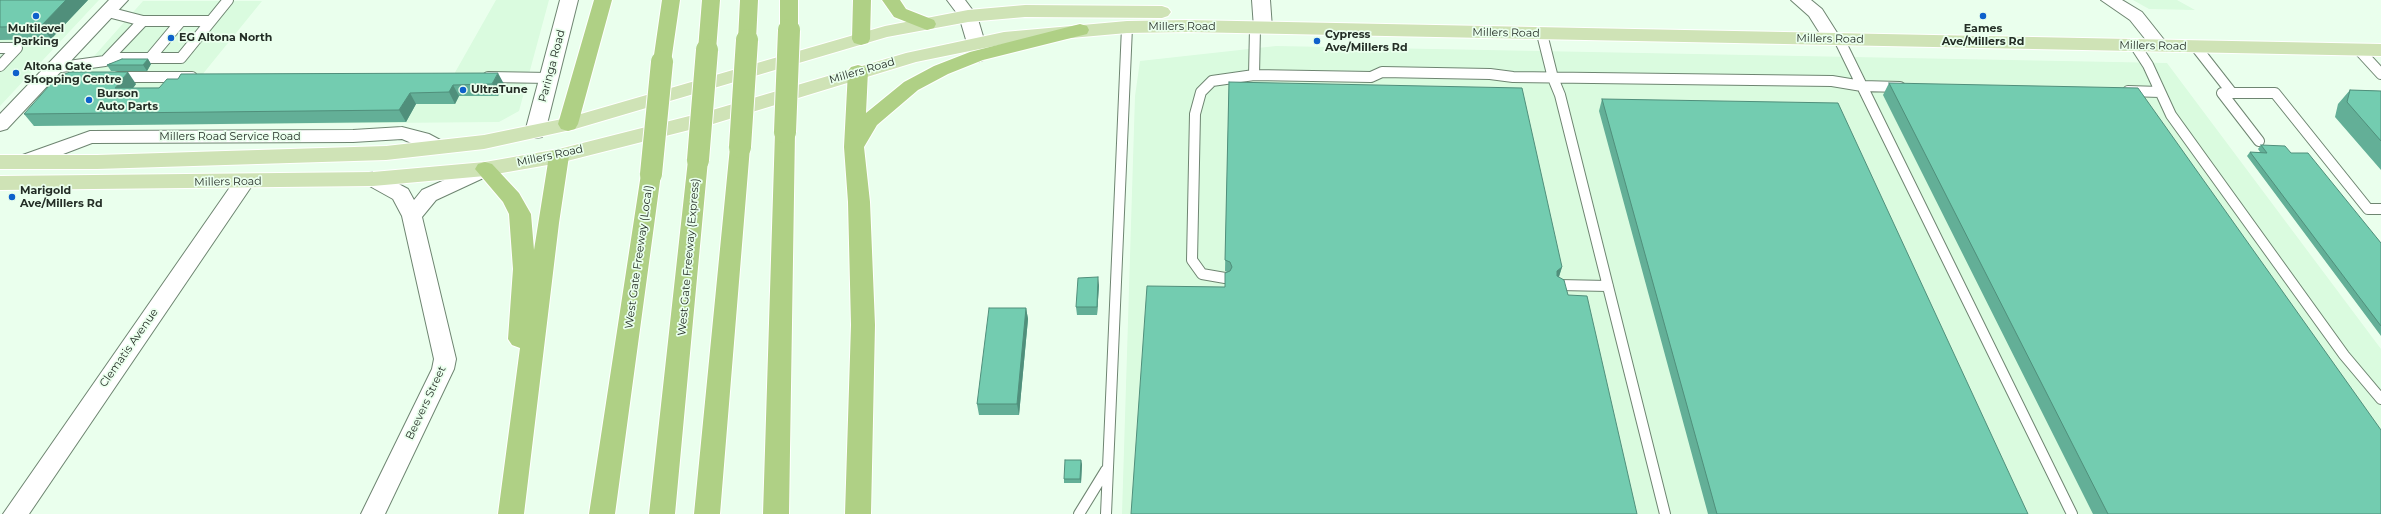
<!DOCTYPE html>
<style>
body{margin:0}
canvas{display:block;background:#eaffed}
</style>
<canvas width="2381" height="514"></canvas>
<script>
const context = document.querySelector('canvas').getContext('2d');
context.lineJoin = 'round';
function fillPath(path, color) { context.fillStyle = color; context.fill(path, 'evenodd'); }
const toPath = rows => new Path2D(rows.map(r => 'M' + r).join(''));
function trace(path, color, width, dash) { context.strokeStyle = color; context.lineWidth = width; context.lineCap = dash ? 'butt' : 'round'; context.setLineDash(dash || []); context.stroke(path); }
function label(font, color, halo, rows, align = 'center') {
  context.font = font + ' Montserrat,sans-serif'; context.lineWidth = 3.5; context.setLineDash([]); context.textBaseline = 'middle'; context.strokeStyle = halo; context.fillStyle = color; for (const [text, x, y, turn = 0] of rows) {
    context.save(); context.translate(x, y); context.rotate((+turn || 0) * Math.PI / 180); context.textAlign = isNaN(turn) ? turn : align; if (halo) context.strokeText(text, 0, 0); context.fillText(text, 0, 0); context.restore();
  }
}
fillPath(toPath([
 [0,0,99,0,0,106],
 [496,0,549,0,519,111,499,122,32,126,143,1,262,1,202,75,453,76],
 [2133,0,2177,0,2195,10,2149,9],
 [1276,46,2167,63,2381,349,2381,514,1122,514,1135,96,1140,61]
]), '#dafbdf');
const lane = toPath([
 [143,21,181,21],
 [181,21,211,21,181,58,150,58,181,21],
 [211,21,228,0],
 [1542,34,1553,78,1560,95,1665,514],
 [1839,39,1862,86,1900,87],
 [2135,45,2148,65,2171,115,2344,355,2381,399],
 [2196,47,2232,93],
 [0,48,17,48,0,66],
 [2359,50,2381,74],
 [110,58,150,58],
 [54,68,105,61,143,21,108,12],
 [1254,75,1255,28],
 [118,77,192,77],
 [488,77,550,78],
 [2128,91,2160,92],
 [2259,141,2222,93,2275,93,2368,209,2381,209],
 [1225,278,1202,274,1192,260,1195,114,1201,92,1212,81,1254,75,1371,77,1382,72,1490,74,1513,77,1832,81,1862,86,2072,514],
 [1559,285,1608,286],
 [1079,514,1106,470],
 [1106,514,1127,27]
]);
const street = toPath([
 [109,0,128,0,7,129,0,131,0,114,109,0],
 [560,0,578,0,545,132,542,137,535,138,528,137,525,132,560,0],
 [947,0,965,0,977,16,985,43,986,56,983,60,977,62,971,60,968,56,967,43,959,16,947,0],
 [1252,0,1270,0,1272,28,1269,32,1257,32,1254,28,1252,0],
 [1791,0,1811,0,1822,9,1841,39,1838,43,1826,43,1809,16,1791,0],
 [2101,0,2122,0,2142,12,2169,46,2166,50,2154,50,2130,20,2101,0],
 [402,127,429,134,444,142,447,147,444,152,437,154,402,139,353,142,92,143,24,169,17,167,14,162,17,157,90,131,353,130,402,127],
 [485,162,492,164,495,169,492,174,436,200,422,217,456,359,454,369,385,514,361,514,432,369,434,359,402,216,393,199,366,184,363,179,366,174,373,172,380,174,408,189,414,200,422,190,485,162],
 [244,175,251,177,254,182,251,187,29,514,3,514,237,177,244,175]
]);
const primary = toPath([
 [1025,5,1162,6,1168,8,1171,12,1168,16,1162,18,1025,17,968,22,887,37,575,129,484,149,386,160,97,169,0,169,0,155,97,155,386,146,484,135,567,118,885,26,968,10,1025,5],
 [1187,20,2381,44,2381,56,1187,32,1127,33,1004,44,916,62,713,124,559,163,485,176,373,186,0,190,0,176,373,172,485,162,559,149,709,111,906,53,1004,32,1127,21,1187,20]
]);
const highway = toPath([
 [594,0,612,0,578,124,575,129,568,131,561,129,558,124,594,0],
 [662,0,680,0,671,62,669,66,662,68,655,66,653,62,662,0],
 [702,0,720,0,716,50,714,54,707,56,700,54,698,50,702,0],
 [740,0,758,0,756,40,754,44,747,46,740,44,738,40,740,0],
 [780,0,798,0,798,30,796,34,789,36,782,34,780,30,780,0],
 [853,0,871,0,870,39,868,43,861,45,854,43,852,39,853,0],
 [882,0,900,0,906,9,934,20,936,24,934,28,927,30,894,17,882,0],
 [1080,24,1087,26,1089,30,1087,34,983,60,948,74,918,90,877,125,864,147,870,202,875,325,871,514,845,514,851,325,848,202,844,147,848,71,851,67,858,65,865,67,868,71,866,113,904,82,934,66,970,52,1080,24],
 [785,125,792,127,795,132,789,514,763,514,775,132,778,127,785,125],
 [740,140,747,142,750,147,720,514,694,514,730,147,733,142,740,140],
 [559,149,566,151,569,156,559,223,524,514,498,514,520,348,512,345,508,339,513,269,509,214,503,202,475,169,478,164,485,162,492,164,519,193,531,214,534,250,549,156,552,151,559,149],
 [698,153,705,155,708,160,675,514,649,514,688,160,691,155,698,153],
 [651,167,658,169,661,174,615,514,589,514,641,174,644,169,651,167]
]);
trace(lane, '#6e8571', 12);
trace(street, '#6e8571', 2);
trace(primary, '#fff', 2);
trace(highway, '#fff', 2);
trace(lane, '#fff', 10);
fillPath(street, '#fff');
fillPath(primary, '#cfe3b6');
fillPath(highway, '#afd085');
const highwayBridge = toPath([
 [785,132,789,30],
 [740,147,747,40],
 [698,160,707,50],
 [651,174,662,62]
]);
trace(highwayBridge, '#fff', 24, []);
trace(highwayBridge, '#afd085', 22);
fillPath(toPath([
 [0,0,88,0,51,39,0,40],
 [148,59,151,64,147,71,111,71,107,65],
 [1229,82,1562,267,1559,277,1225,287,1227,272,1225,271],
 [1889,83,2381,514,2093,514,1883,95],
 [136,84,133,88,504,84,498,96,459,96,455,104,416,104,406,122,34,126,24,114],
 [2350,90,2381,91,2381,170,2335,117,2338,104],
 [1602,99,2028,514,1708,514,1599,111],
 [2261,145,2291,153,2381,243,2381,336,2247,156,2250,152,2260,152,2258,149],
 [1099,285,1097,315,1077,315,1076,307],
 [1026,308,1028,319,1019,415,979,415,977,404],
 [1082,464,1081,483,1064,483,1064,479]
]), '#63af97');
fillPath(toPath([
 [66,0,88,0,51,39,41,26],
 [148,59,151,64,147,71,143,65],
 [128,72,136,84,124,100,115,88],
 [498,73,504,84,498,96,492,84],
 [453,85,459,96,455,104,449,92],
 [410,93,416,104,406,122,399,110],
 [1562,267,1558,279,1553,282,1557,271],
 [1098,277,1099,285,1097,315,1097,307],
 [1026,308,1028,319,1019,415,1017,404],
 [1081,460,1082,464,1081,483,1080,479]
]), '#508f7b');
const building = toPath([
 [0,0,66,0,41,26,0,27,0,0],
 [122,59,148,59,143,65,107,65,122,59],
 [70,72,128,72,115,88,159,88,167,79,178,79,181,74,498,73,492,84,453,85,449,92,410,93,399,110,24,114,57,77,70,72],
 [1229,82,1522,88,1562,267,1557,271,1557,276,1564,280,1568,295,1587,296,1637,514,1131,514,1147,286,1225,287,1225,273,1230,271,1232,267,1230,262,1225,260,1229,82],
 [1889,83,2138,88,2381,430,2381,514,2108,514,1889,83],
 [2350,90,2381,91,2381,141,2347,102,2350,90],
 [1602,99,1838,103,2028,514,1717,514,1602,99],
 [2261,145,2285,146,2291,153,2308,153,2381,243,2381,326,2250,152,2267,153,2261,145],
 [1098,277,1097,307,1076,307,1078,278,1098,277],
 [989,308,1026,308,1017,404,977,404,989,308],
 [1065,460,1081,460,1080,479,1064,479,1065,460]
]);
fillPath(building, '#73ccb0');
trace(building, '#508f7b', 1);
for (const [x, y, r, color] of [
 [36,16,4,"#0e61cb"],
 [1983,16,4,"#0e61cb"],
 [171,38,4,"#0e61cb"],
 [1317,41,4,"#0e61cb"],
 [16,73,4,"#0e61cb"],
 [463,90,4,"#0e61cb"],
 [89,100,4,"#0e61cb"],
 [12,197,4,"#0e61cb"]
]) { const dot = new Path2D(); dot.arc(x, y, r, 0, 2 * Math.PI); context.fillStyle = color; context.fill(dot); trace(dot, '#eaffed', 1.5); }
label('11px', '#242e26', '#eaffed', [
 ["Millers Road",1182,27],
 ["Millers Road",1506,33,1],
 ["Millers Road",1830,39,1],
 ["Millers Road",2153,46,1],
 ["Paringa Road",552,66,-75],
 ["Millers Road",862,71,-16],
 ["Millers Road Service Road",230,137],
 ["Millers Road",550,156,-12],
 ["Millers Road",228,182,-1],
 ["West Gate Freeway (Local)",639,257,-82],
 ["West Gate Freeway (Express)",689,257,-85],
 ["Clematis Avenue",129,348,-55],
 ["Beevers Street",426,403,-65]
]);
label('bold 11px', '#242e26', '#eaffed', [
 ["Multilevel",36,29,"center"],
 ["Parking",36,42,"center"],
 ["Eames",1983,29,"center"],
 ["Ave/Millers Rd",1983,42,"center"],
 ["Cypress",1325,35],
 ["Ave/Millers Rd",1325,48],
 ["EG Altona North",179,38],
 ["Altona Gate",24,67],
 ["Shopping Centre",24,80],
 ["UltraTune",471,90],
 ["Burson",97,94],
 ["Auto Parts",97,107],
 ["Marigold",20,191],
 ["Ave/Millers Rd",20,204]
], 'left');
</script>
